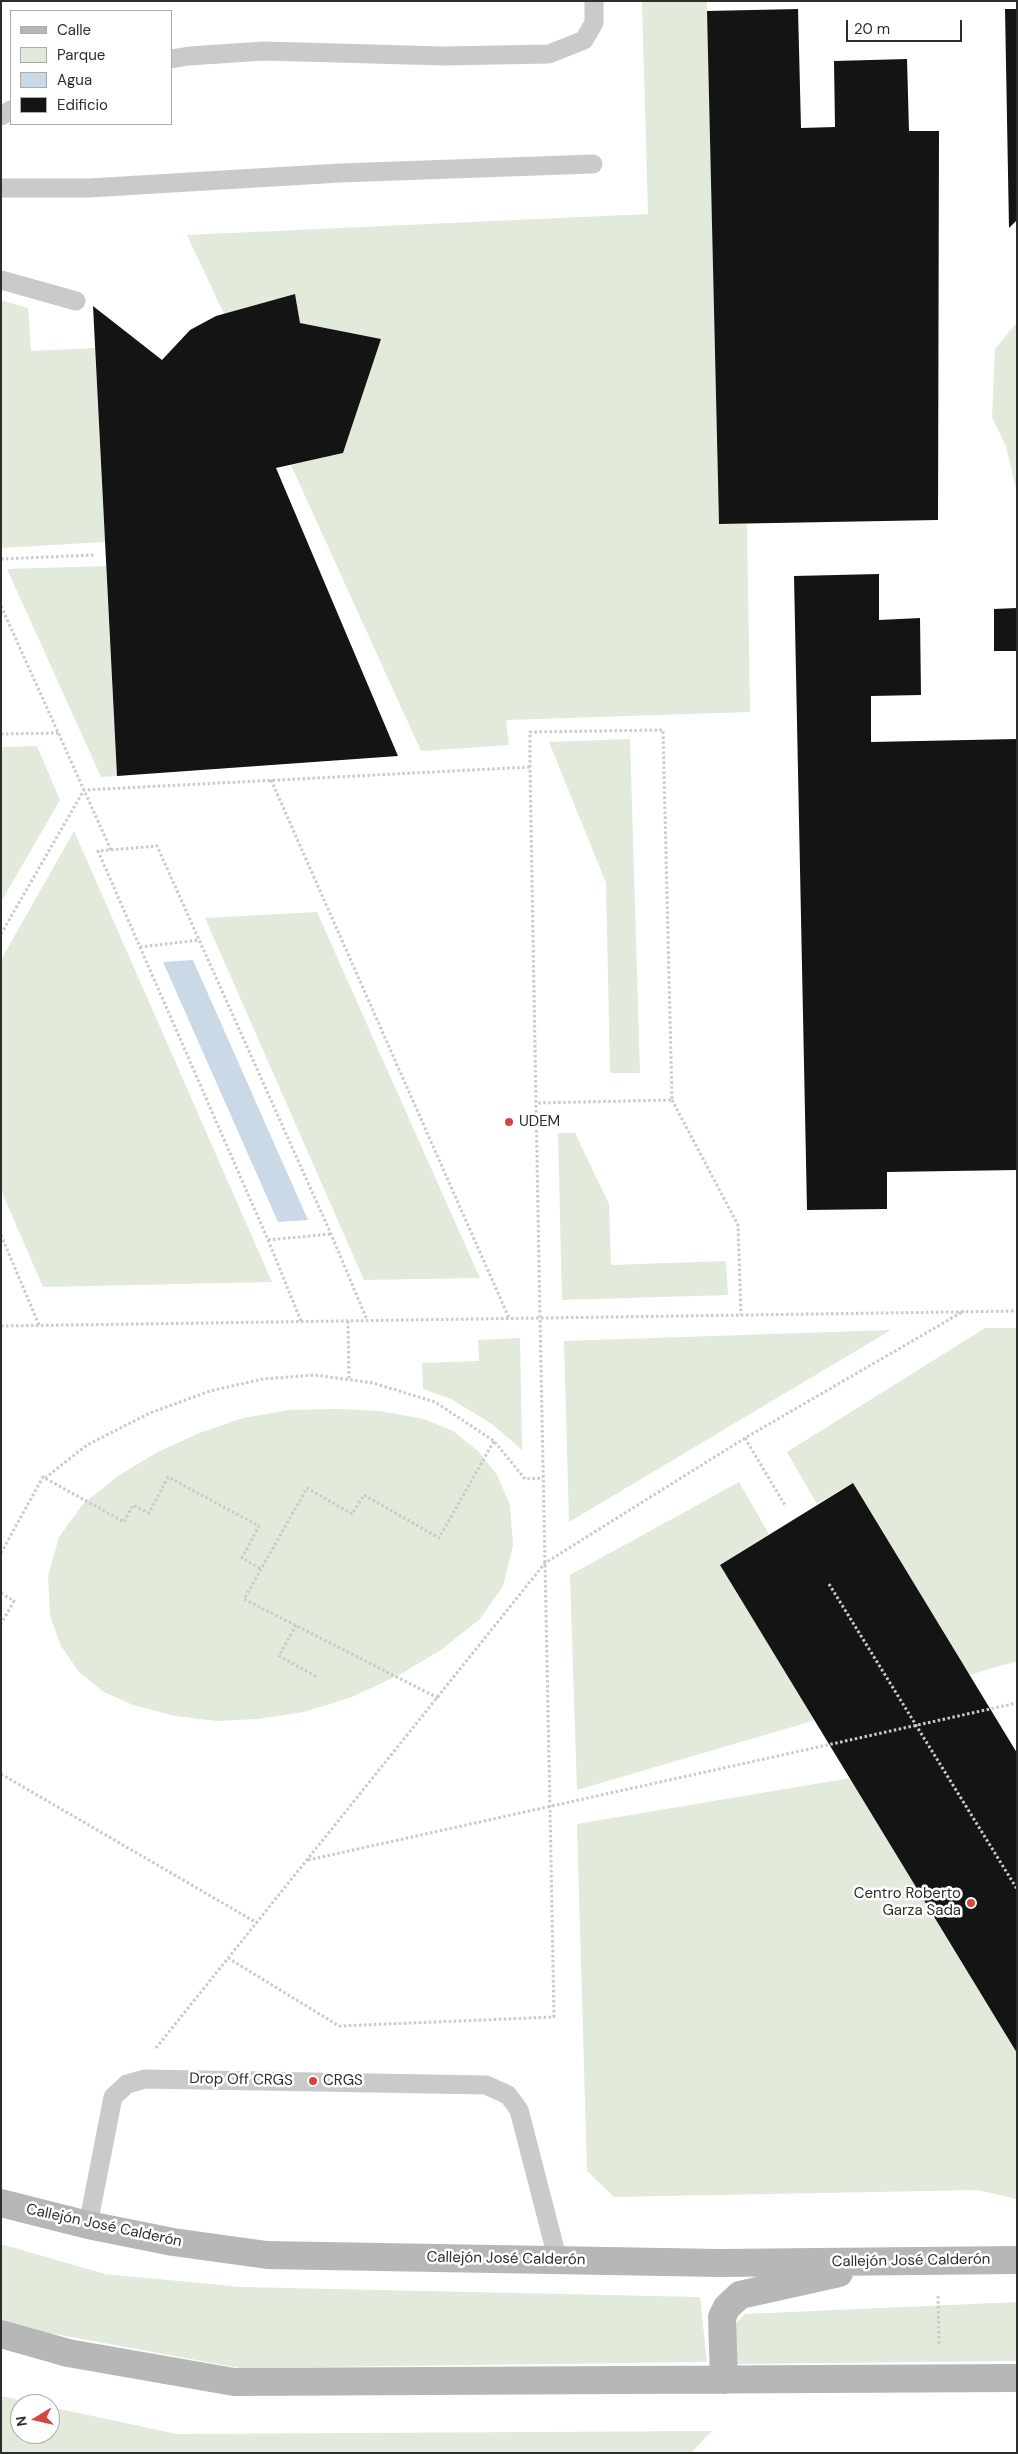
<!DOCTYPE html>
<meta charset="utf-8">
<style>
body{margin:0}
#map{position:relative;width:1018px;height:2454px;overflow:hidden;background:#fff;font-family:"DM Sans",sans-serif}
canvas{display:block}
.frame{position:absolute;inset:0;border:2px solid #2d2d2d;pointer-events:none}
.legend{position:absolute;left:10px;top:10px;width:162px;height:115px;box-sizing:border-box;background:#fff;border:1px solid #ababab;margin:0;padding:6px 9px;list-style:none;font-size:15px;color:#2d2d2d}
.legend li{display:flex;align-items:center;gap:10px;height:25px}
.legend b{width:25px;border:1px solid #ababab}
.north{position:absolute;left:10px;top:2394px;width:50px;height:50px;box-sizing:border-box;background:#fff;border:1px solid #ababab;border-radius:50%;rotate:261deg;font-size:14px;font-weight:700;line-height:20px;text-align:center;color:#2d2d2d}
.north::after{content:'';display:block;margin:auto;width:18px;height:22px;background:#d4453f;clip-path:polygon(50% 0,100% 100%,50% 72%,0 100%)}
.scale{position:absolute;left:846px;top:20px;width:116px;height:22px;box-sizing:border-box;border:2px solid #2d2d2d;border-top:0;padding-left:6px;font-size:15px;line-height:18px;white-space:nowrap;color:#2d2d2d;-webkit-text-stroke:4px #fff;paint-order:stroke}
</style>
<div id="map">
<canvas width="1018" height="2454"></canvas>
<div class="frame"></div>
<ul class="legend">
<li><b style="height:6px;background:#b7b7b7"></b>Calle</li>
<li><b style="height:14px;background:#e2eadc"></b>Parque</li>
<li><b style="height:14px;background:#cad9e8"></b>Agua</li>
<li><b style="height:14px;background:#141414"></b>Edificio</li>
</ul>
<div class="north">N</div>
<div class="scale">20 m</div>
</div>
<script>
const context = document.querySelector('canvas').getContext('2d');
context.lineJoin = 'round';
function fillPath(path, color) { context.fillStyle = color; context.fill(path, 'evenodd'); }
const toPath = rows => new Path2D(rows.map(r => 'M' + r).join(''));
function trace(path, color, width, dash) { context.strokeStyle = color; context.lineWidth = width; context.lineCap = dash ? 'butt' : 'round'; context.setLineDash(dash || []); context.stroke(path); }
function label(font, color, halo, rows, align = 'center') {
  context.font = font + ' "DM Sans",sans-serif'; context.lineWidth = 5; context.setLineDash([]); context.textBaseline = 'middle'; context.strokeStyle = halo; context.fillStyle = color; for (const [text, x, y, turn = 0] of rows) {
    context.save(); context.translate(x, y); context.rotate((+turn || 0) * Math.PI / 180); context.textAlign = isNaN(turn) ? turn : align; if (halo) context.strokeText(text, 0, 0); context.fillText(text, 0, 0); context.restore();
  }
}
fillPath(toPath([
 [642,1,707,1,719,524,747,524,750,712,506,720,509,745,421,751,291,465,343,453,381,339,300,323,295,294,224,314,187,235,648,214],
 [1,300,28,308,31,351,95,348,105,542,1,548],
 [1017,322,1017,493,1006,447,992,417,995,349],
 [106,566,117,776,101,777,7,569],
 [630,739,640,1073,610,1073,606,883,549,742],
 [37,746,60,800,1,902,1,747],
 [74,831,272,1282,43,1287,1,1190,1,960],
 [317,912,480,1278,364,1280,205,918],
 [558,1133,575,1133,609,1204,611,1265,726,1261,728,1295,562,1300],
 [985,1328,1017,1328,1017,1661,577,1790,570,1575,739,1482,769,1534,720,1565,762,1634,852,1483,817,1504,787,1452],
 [891,1330,569,1522,564,1341],
 [520,1338,522,1450,492,1424,451,1399,423,1389,422,1363,479,1361,478,1340],
 [336,1409,380,1411,424,1419,453,1431,478,1451,497,1475,510,1505,513,1546,503,1586,480,1619,441,1650,399,1675,352,1697,304,1712,258,1719,217,1721,175,1716,133,1705,104,1692,79,1672,61,1646,50,1616,48,1576,59,1537,83,1504,118,1476,156,1453,199,1433,243,1418,289,1410],
 [1017,1750,1017,2199,978,2190,614,2197,587,2171,577,1824],
 [1,2244,105,2274,242,2287,700,2297,707,2362,240,2368,38,2331,1,2319],
 [1017,2302,1017,2361,736,2364,735,2324,745,2314],
 [1,2396,37,2404,20,2404,20,2434,50,2434,50,2407,177,2434,712,2431,691,2453,1,2453]
]), '#e2eadc');
fillPath(toPath([
 [193,960,308,1220,278,1222,163,962]
]), '#cad9e8');
fillPath(toPath([
 [798,9,801,128,835,127,834,61,907,59,909,131,939,131,938,520,719,524,707,11],
 [1005,9,1017,9,1017,220,1009,228],
 [295,294,300,323,381,339,343,453,276,468,398,756,117,776,93,306,162,360,190,330,216,316],
 [879,574,879,620,920,618,921,695,871,696,871,742,1017,739,1017,1170,887,1172,887,1209,807,1210,794,576],
 [1017,608,1017,651,994,651,994,609],
 [853,1483,1017,1753,1017,2053,720,1565]
]), '#141414');
trace(toPath([
 [1,559,94,555],
 [1,606,111,850],
 [1,734,58,733],
 [271,780,509,1318],
 [1,934,84,790,530,767],
 [140,947,199,940],
 [672,1100,738,1225,741,1315],
 [1,1235,39,1325],
 [268,1240,331,1234],
 [301,1321,268,1240,98,851,157,846,331,1234,367,1320],
 [348,1321,349,1379],
 [1,1326,1017,1311],
 [745,1438,786,1507],
 [45,1478,87,1445,150,1413,210,1391,263,1379,315,1375,373,1383,435,1402,494,1441,525,1479,543,1478],
 [1,1553,43,1477,124,1522,133,1505,149,1513,168,1477,259,1526,242,1558,261,1569],
 [829,1584,1017,1889],
 [1,1593,14,1601,1,1624],
 [296,1625,279,1656,317,1677],
 [438,1698,244,1599,307,1488,352,1514,364,1495,439,1538,494,1441],
 [1,1774,257,1923],
 [308,1860,1017,1703],
 [228,1958,339,2026,554,2017,550,1808,540,1318,536,1103,530,767,530,732,663,730,672,1100,536,1103],
 [156,2048,545,1563,745,1438,964,1311],
 [938,2296,939,2344]
]), '#cacaca', 3, [2.5, 2.5]);
trace(toPath([
 [171,59,189,56,264,51,444,56,549,54,584,40,594,23,594,1],
 [1,116,11,110],
 [1,188,89,188,340,173,593,164],
 [1,280,76,301],
 [88,2225,113,2097,127,2084,145,2079,486,2085,508,2095,519,2110,558,2261]
]), '#cacaca', 19);
trace(toPath([
 [1,2203,88,2225,173,2242,267,2255,720,2263,1017,2260],
 [1,2334,68,2353,234,2382,1017,2378],
 [724,2380,722,2317,727,2307,740,2295,839,2273]
]), '#b7b7b7', 28);
for (const [x, y, r, color] of [
 [509,1122,5,"#d4453f"],
 [971,1903,5,"#d4453f"],
 [313,2081,5,"#d4453f"]
]) { const dot = new Path2D(); dot.arc(x, y, r, 0, 2 * Math.PI); context.fillStyle = color; context.fill(dot); trace(dot, '#fff', 2); }
label('15px', '#2d2d2d', '#fff', [
 ["UDEM",519,1122],
 ["Centro Roberto",961,1894,"right"],
 ["Garza Sada",961,1911,"right"],
 ["CRGS",323,2081]
], 'left');
label('15px', '#2d2d2d', '#fff', [
 ["Drop Off CRGS",241,2080,1],
 ["Callejón José Calderón",104,2226,12],
 ["Callejón José Calderón",506,2259,1],
 ["Callejón José Calderón",911,2261,-1]
]);
</script>
